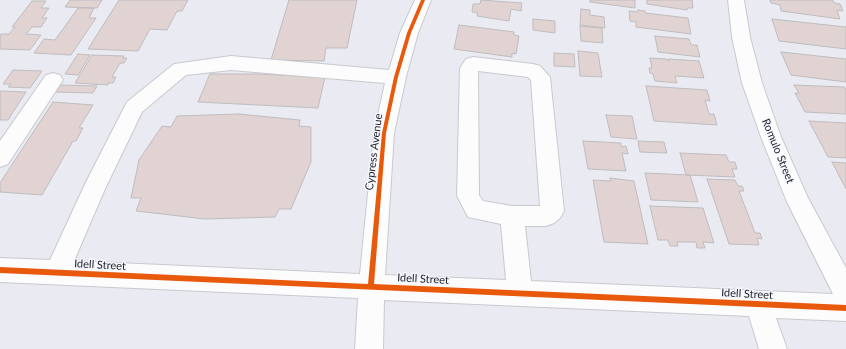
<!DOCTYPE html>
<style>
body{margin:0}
canvas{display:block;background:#eaebf2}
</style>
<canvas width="846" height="349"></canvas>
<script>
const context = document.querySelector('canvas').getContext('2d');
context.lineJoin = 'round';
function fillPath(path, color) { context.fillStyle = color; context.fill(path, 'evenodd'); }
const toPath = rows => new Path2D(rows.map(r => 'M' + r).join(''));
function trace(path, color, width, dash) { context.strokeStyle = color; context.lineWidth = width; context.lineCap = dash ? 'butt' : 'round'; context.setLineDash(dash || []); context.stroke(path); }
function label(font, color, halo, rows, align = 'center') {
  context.font = font + ' Lato,sans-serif'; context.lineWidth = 3; context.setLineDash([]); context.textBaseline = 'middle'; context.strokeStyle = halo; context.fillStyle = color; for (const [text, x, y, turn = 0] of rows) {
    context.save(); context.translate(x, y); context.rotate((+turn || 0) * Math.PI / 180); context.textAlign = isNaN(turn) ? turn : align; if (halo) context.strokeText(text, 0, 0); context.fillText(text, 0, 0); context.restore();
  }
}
const building = toPath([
 [70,0,102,0,97,8,65,7,70,0],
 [119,0,188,0,182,11,177,11,167,30,150,29,138,51,88,49,119,0],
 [289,0,357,0,347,48,326,48,324,61,271,60,289,0],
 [481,0,522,3,521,11,511,9,509,21,477,16,478,13,472,12,473,4,480,4,481,0],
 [590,0,635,0,635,8,590,2,590,0],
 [647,0,692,0,693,8,687,8,687,10,647,4,647,0],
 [770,0,833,0,834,3,840,4,843,11,837,10,840,19,781,11,780,5,771,3,770,0],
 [32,1,46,1,41,8,49,8,42,18,47,18,41,27,32,27,26,34,41,35,30,50,0,49,0,35,1,34,9,34,15,27,12,27,32,1],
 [78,8,94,8,89,18,96,18,71,55,34,53,44,39,55,40,78,8],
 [581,9,590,10,590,15,604,17,605,28,580,25,581,9],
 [638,10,645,11,645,13,688,18,691,34,636,27,636,22,630,21,629,11,638,12,638,10],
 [533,19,555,21,555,33,533,30,533,19],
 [772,19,846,27,846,49,779,41,772,19],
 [459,25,514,32,514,35,519,36,516,54,512,53,512,57,454,49,459,25],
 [580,26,602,28,603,43,581,41,580,26],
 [655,36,689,39,691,45,697,45,700,57,658,52,655,36],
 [578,51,598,53,602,77,580,76,578,51],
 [781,52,846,59,846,82,791,75,781,52],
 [554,53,574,54,575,67,554,66,554,53],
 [78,54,90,55,78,75,65,74,78,54],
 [92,55,124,56,123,58,127,58,124,63,120,63,112,77,116,77,113,83,108,83,108,85,75,83,92,55],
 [650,58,666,59,669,61,668,59,699,61,704,78,675,76,677,83,655,81,653,74,650,73,649,68,652,68,650,58],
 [13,70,42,71,30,88,8,87,11,84,3,84,13,70],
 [210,74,257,74,325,77,318,108,198,102,210,74],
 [59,85,97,86,93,93,55,92,59,85],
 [794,85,844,87,846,89,846,114,805,112,795,93,799,93,794,85],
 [646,86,707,90,710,101,705,100,709,114,714,114,717,125,654,121,646,86],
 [0,91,26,92,8,120,0,120,0,91],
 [53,102,93,105,79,128,83,128,76,141,73,141,42,195,0,192,0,183,53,102],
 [239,114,300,120,299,126,311,127,311,162,291,209,279,209,275,217,205,219,136,211,141,198,131,198,139,160,162,126,171,127,177,116,239,114],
 [606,115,632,116,637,139,611,137,606,115],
 [809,121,846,123,846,158,828,157,809,121],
 [583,141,621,143,621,147,626,146,628,154,622,153,626,171,588,169,583,141],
 [638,141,664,142,667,153,640,152,638,141],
 [680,153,726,155,729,162,735,162,737,169,732,169,735,177,686,175,680,153],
 [832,162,846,163,846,189,832,162],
 [645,173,690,175,698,202,651,200,645,173],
 [610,178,634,181,648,244,604,242,593,180,611,181,610,178],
 [707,179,735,180,738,186,742,186,744,191,739,191,752,225,755,233,760,233,762,239,757,238,759,245,729,244,707,179],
 [650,206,703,208,714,243,703,242,705,248,697,248,696,242,677,242,678,246,670,246,668,240,658,240,650,206]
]);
fillPath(building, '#e1d3d1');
trace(building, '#bebcbf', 1);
const minor = toPath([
 [415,0,431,0,418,33,406,77,394,133,385,275,506,280,501,224,468,217,457,196,460,68,466,59,473,57,533,64,540,66,550,77,564,211,560,218,554,223,546,226,525,226,531,281,833,294,787,202,761,137,742,83,732,37,728,0,744,0,750,37,762,83,781,137,808,198,846,268,846,321,776,318,787,349,759,349,749,316,384,300,383,349,355,349,358,298,0,282,0,258,50,260,86,182,127,102,174,64,231,56,389,70,400,33,415,0],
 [231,70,385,83,374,133,360,274,74,261,105,189,142,112,186,75,231,70],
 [478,71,528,77,531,80,540,206,512,206,483,201,479,195,478,71],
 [53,73,60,75,63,80,8,164,0,167,0,141,46,75,53,73]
]);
trace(minor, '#c8c9cf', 2);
fillPath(minor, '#fcfcfd');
fillPath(toPath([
 [421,0,425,0,411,33,398,77,386,133,374,284,846,305,846,311,0,273,0,267,368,284,382,133,394,77,407,33,421,0]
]), '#e8590c');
label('11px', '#1e1f23', '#f5f7fe', [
 ["Romulo Street",778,151,68],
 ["Cypress Avenue",374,152,-83],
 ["Idell Street",100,265,3],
 ["Idell Street",423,279,3],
 ["Idell Street",747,294,3]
]);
</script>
